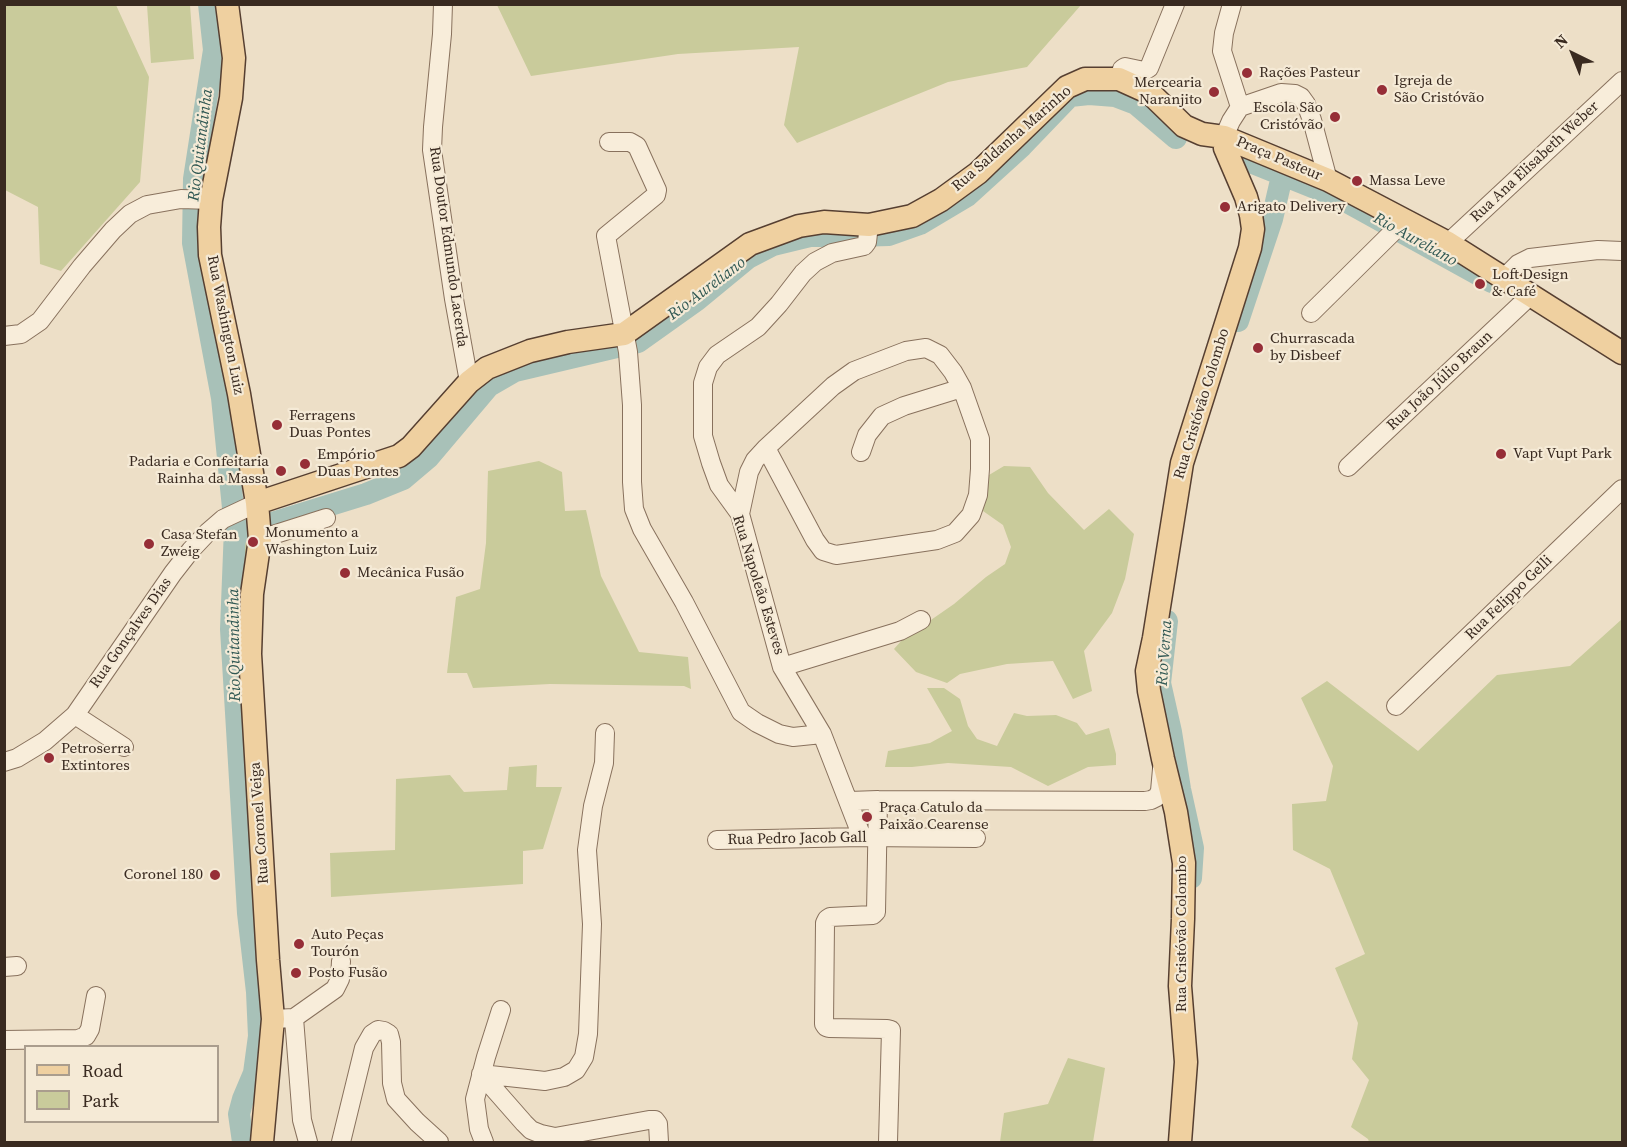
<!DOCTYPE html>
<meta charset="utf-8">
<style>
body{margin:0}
#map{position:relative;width:1627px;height:1147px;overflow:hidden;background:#eddfc7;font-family:"Source Serif 4",serif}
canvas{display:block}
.frame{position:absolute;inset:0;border:6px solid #392a20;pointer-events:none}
.legend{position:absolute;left:24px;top:1045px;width:195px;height:78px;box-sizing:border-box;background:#f5ead6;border:2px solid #aa9d8d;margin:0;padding:8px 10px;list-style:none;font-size:18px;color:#392a20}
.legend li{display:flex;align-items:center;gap:12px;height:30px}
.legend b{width:30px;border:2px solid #aa9d8d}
.north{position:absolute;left:1543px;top:24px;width:60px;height:60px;-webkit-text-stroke:4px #f5ead6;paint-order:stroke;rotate:317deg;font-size:16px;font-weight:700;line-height:24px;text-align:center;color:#392a20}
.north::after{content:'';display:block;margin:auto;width:21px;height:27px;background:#392a20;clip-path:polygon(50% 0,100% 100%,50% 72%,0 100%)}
</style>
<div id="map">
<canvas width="1627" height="1147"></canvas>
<div class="frame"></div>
<ul class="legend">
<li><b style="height:8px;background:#efd0a0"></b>Road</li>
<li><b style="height:16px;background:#c9cb9b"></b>Park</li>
</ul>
<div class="north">N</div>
</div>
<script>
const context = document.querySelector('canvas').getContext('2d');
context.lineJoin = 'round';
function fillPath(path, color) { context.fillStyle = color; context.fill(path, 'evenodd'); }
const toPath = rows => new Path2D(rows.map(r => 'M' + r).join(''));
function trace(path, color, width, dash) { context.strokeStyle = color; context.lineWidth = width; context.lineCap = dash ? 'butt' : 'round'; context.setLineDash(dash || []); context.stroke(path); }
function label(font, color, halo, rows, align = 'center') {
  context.font = font + ' "Source Serif 4",serif'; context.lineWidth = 4.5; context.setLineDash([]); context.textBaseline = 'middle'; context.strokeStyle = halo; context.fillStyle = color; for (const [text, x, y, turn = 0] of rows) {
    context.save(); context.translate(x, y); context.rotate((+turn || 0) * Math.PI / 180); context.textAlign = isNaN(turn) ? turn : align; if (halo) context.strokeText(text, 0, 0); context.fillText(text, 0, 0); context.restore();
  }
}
fillPath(toPath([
 [4,5,116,5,149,77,140,182,61,271,40,264,38,207,5,190],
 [147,5,190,5,194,59,151,63],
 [1081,5,1027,67,948,82,797,143,784,125,799,47,678,54,531,76,497,5],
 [539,461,562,472,565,511,586,510,601,576,639,652,688,657,691,689,684,686,550,684,473,688,467,673,447,673,456,597,480,589,486,543,488,471],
 [1004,466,1030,467,1048,493,1084,530,1109,509,1134,534,1125,579,1112,613,1084,651,1092,691,1073,699,1053,661,1007,664,960,674,947,683,916,672,894,649,902,640,954,604,986,577,1005,564,1011,547,1003,525,983,511,984,478],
 [257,531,247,595,237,595,238,537],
 [1622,619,1622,1142,1369,1142,1368,1139,1351,1127,1369,1080,1352,1059,1358,1023,1335,968,1365,954,1330,869,1293,850,1292,804,1326,801,1333,766,1301,698,1327,681,1418,751,1497,675,1570,666],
 [927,688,944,688,960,699,968,726,977,739,997,746,1014,713,1027,716,1056,715,1077,723,1086,735,1109,728,1116,754,1116,765,1088,767,1048,786,1011,767,948,763,912,767,885,767,888,751,930,743,952,731],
 [537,765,536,787,562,787,543,849,523,851,523,884,331,897,330,853,395,850,396,779,450,775,464,792,507,790,509,767],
 [1068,1058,1105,1068,1093,1142,1000,1142,1004,1113,1048,1104]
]), '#c9cb9b');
trace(toPath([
 [209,4,214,50,194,179,193,243,222,398,235,528,231,629,248,913,257,992,259,1036,254,1073,243,1099,239,1114,243,1142],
 [1243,159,1340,198,1492,282],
 [1238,321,1272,219,1282,176],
 [243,532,366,494,403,479,429,457,489,386,515,371,638,342,697,300,748,258,773,245,810,236,855,236,889,235,920,224,967,196,1022,146,1070,96,1089,94,1115,96,1136,104,1176,138],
 [1167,621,1160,683,1171,732,1180,789,1193,848,1191,878]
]), '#a8c1b8', 22);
const minor = toPath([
 [443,4,442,34,433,127,432,150,454,299,469,382],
 [1232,4,1224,33,1222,51,1240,107],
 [1119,79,1122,69,1125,67,1144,71,1149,68,1175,4],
 [1224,137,1231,121,1240,107,1281,93,1295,94,1301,97,1306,104,1312,120,1328,180],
 [609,142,630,142,637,146,657,190,656,195,606,236,628,352,632,405,632,482,634,509,642,529,684,602,741,712,757,723,779,734,793,737,822,734],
 [1448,243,1622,81],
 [1505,277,1518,264,1530,258,1598,250,1622,251],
 [1311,313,1405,220],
 [4,336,21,334,40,321,82,266,113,230,130,214,147,205,181,199,211,200],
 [861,452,867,435,882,416,904,406,962,388],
 [1348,467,1532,294],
 [740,514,749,472,755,460,766,448,833,386,854,371,906,351,926,348,940,355,953,372,962,388,980,439,980,469,978,495,971,515,955,533,937,540,836,555,823,551,815,540,766,448],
 [260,539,326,518],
 [782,667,900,631,921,620],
 [1396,706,1622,489],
 [75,715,124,747],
 [4,762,17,758,45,741,75,715,173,573,191,550,208,532,223,519,257,503],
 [878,800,876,912,873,915,830,917,827,919,825,923,824,1024,826,1027,829,1028,887,1029,891,1030,888,1142],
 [849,801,878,800,1145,801,1151,800,1157,797,1160,791,1162,769],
 [862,837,822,734,782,667,740,514,719,485,711,463,703,436,703,383,708,367,717,355,758,327,779,304,803,273,815,262,832,253,864,246,867,242,869,225],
 [717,840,862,837,976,838],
 [4,967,17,966],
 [294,1018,335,989,340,979,341,961],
 [273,1019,294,1018,302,1120,308,1142],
 [4,1040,78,1039,86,1036,90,1029,96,996],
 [481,1074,545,1081,564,1077,576,1070,584,1057,588,1034,592,924,587,850,593,806,604,763,605,733],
 [481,1074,524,1123,531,1130,541,1134,555,1137,649,1120,655,1120,658,1124,659,1142],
 [341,1142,364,1048,372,1034,378,1030,384,1031,389,1034,391,1042,392,1083,396,1099,417,1122,439,1142],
 [484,1142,479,1129,475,1099,486,1057,501,1010]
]);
const major = toPath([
 [227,4,234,58,231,98,211,200,209,227,210,255,239,394,257,503,260,539,252,594,250,654,268,960,273,1019,262,1142],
 [257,503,399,456,411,447,469,382,487,368,530,351,568,342,624,334,750,244,799,226,824,222,869,225,912,216,941,200,978,173,1067,87,1085,79,1119,79,1150,93,1184,126,1202,134,1224,137,1328,180,1448,243,1622,353],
 [1180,1142,1186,1062,1180,986,1183,919,1184,863,1176,812,1163,759,1149,691,1147,671,1154,638,1182,463,1250,248,1253,229,1251,215,1246,197,1225,148,1224,137]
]);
trace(minor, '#88715d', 20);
trace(major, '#563f31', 25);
trace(minor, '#f8edda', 18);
trace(major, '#efd0a0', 22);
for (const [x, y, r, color] of [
 [1247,73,6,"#962e37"],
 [1382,90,6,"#962e37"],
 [1214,92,6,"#962e37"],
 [1335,117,6,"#962e37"],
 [1357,181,6,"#962e37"],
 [1225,207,6,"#962e37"],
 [1480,284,6,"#962e37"],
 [1258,348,6,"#962e37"],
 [277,425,6,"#962e37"],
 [1501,454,6,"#962e37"],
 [305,464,6,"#962e37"],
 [281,471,6,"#962e37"],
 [253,542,6,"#962e37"],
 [149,544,6,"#962e37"],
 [345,573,6,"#962e37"],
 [49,758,6,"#962e37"],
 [867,817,6,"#962e37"],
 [215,875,6,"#962e37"],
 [299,944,6,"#962e37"],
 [296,973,6,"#962e37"]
]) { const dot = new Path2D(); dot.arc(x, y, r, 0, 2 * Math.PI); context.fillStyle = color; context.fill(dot); trace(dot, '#f5ead6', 2); }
label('15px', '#392a20', '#f5ead6', [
 ["Rações Pasteur",1259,73],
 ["Igreja de",1394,81],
 ["São Cristóvão",1394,98],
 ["Mercearia",1202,83,"right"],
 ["Naranjito",1202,100,"right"],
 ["Escola São",1323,108,"right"],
 ["Cristóvão",1323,125,"right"],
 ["Massa Leve",1369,181],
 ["Arigato Delivery",1237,207],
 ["Loft Design",1492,275],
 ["& Café",1492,292],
 ["Churrascada",1270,339],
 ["by Disbeef",1270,356],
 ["Ferragens",289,416],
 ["Duas Pontes",289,433],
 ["Vapt Vupt Park",1513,454],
 ["Empório",317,455],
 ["Duas Pontes",317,472],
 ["Padaria e Confeitaria",269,462,"right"],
 ["Rainha da Massa",269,479,"right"],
 ["Monumento a",265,533],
 ["Washington Luiz",265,550],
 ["Casa Stefan",161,535],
 ["Zweig",161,552],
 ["Mecânica Fusão",357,573],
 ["Petroserra",61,749],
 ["Extintores",61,766],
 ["Praça Catulo da",879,808],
 ["Paixão Cearense",879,825],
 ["Coronel 180",203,875,"right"],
 ["Auto Peças",311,935],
 ["Tourón",311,952],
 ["Posto Fusão",308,973]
], 'left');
label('15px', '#392a20', '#f5ead6', [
 ["Rua Saldanha Marinho",1012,139,-41],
 ["Praça Pasteur",1279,159,23],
 ["Rua Ana Elisabeth Weber",1535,162,-43],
 ["Rua Doutor Edmundo Lacerda",448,247,82],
 ["Rua Washington Luiz",225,325,79],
 ["Rua João Júlio Braun",1440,381,-43],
 ["Rua Cristóvão Colombo",1202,404,-73],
 ["Rua Napoleão Esteves",758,585,73],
 ["Rua Felippo Gelli",1509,598,-44],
 ["Rua Gonçalves Dias",131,633,-55],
 ["Rua Coronel Veiga",260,823,-94],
 ["Rua Pedro Jacob Gall",797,839,-1],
 ["Rua Cristóvão Colombo",1182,934,-90]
]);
label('italic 16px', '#305853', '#f5ead6', [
 ["Rio Quitandinha",201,145,-83],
 ["Rio Aureliano",1415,240,29],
 ["Rio Aureliano",707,289,-37],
 ["Rio Quitandinha",235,645,-91],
 ["Rio Verna",1165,653,-86]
]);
</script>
